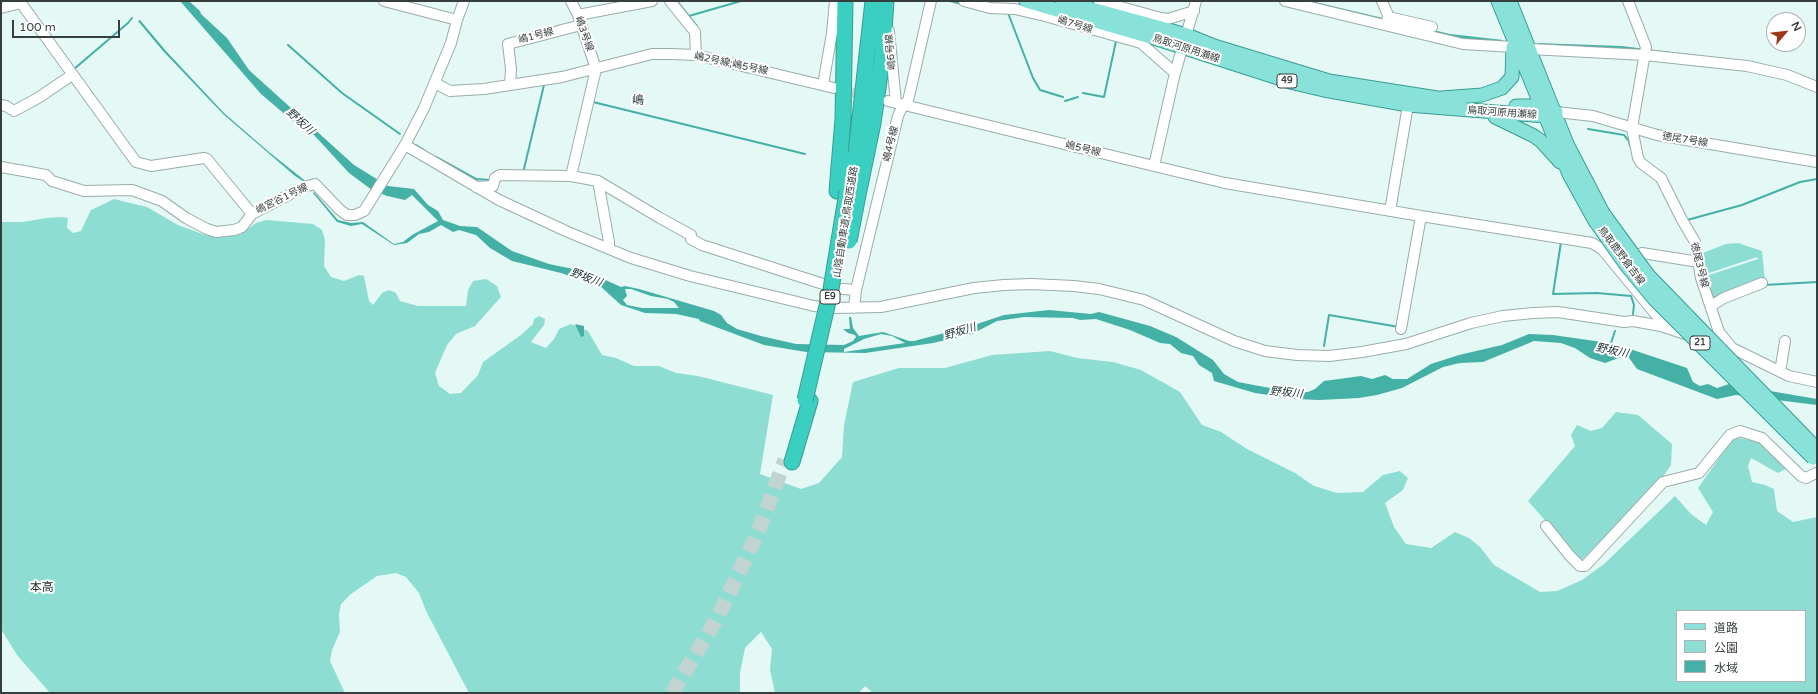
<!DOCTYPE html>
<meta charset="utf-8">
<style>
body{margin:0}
#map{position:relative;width:1818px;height:694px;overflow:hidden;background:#e4f9f6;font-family:"Varela Round","Noto Sans JP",sans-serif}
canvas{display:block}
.frame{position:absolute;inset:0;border:2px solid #373f3e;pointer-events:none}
.legend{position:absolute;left:1676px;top:610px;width:130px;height:72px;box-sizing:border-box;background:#fff;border:1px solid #afb2b2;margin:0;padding:5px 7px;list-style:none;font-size:12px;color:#373f3e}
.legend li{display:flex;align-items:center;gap:8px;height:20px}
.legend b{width:20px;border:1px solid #afb2b2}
.north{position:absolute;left:1766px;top:12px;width:40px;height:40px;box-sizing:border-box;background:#fff;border:1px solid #afb2b2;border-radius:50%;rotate:62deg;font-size:11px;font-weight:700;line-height:16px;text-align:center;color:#373f3e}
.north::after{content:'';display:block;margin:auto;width:14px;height:18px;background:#9f3719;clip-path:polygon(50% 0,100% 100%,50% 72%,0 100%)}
.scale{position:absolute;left:12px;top:20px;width:108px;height:18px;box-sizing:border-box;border:2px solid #373f3e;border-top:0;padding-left:5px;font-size:12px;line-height:14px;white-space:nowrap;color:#373f3e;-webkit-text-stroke:3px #fff;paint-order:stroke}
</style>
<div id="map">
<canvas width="1818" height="694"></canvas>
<div class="frame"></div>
<ul class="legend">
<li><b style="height:5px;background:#89e2da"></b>道路</li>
<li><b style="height:11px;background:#8eddd3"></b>公園</li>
<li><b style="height:11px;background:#45b0a6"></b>水域</li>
</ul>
<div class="north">N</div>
<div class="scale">100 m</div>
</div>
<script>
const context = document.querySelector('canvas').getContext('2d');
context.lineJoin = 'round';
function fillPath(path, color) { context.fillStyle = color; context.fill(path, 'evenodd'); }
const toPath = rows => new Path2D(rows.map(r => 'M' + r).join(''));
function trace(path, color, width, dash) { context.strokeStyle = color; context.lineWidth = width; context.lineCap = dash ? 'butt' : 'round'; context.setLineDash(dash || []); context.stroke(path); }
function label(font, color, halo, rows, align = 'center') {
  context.font = font + ' "Varela Round","Noto Sans JP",sans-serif'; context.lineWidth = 4; context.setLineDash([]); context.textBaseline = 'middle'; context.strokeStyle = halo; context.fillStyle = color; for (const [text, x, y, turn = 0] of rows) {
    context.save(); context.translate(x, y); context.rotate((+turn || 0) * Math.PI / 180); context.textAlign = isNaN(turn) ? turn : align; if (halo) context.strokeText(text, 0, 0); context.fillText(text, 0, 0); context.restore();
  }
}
fillPath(toPath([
 [114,199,147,207,178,225,205,235,223,237,241,234,256,223,266,220,313,224,322,230,325,240,324,266,331,277,344,281,359,275,364,276,369,301,373,305,382,293,389,290,396,293,400,301,418,306,466,306,468,290,473,281,486,279,497,286,501,297,475,326,456,334,447,345,435,373,439,386,450,394,461,393,478,375,483,362,521,335,533,324,534,319,539,316,545,319,544,325,531,342,546,348,554,339,559,329,571,324,588,331,602,355,616,358,634,366,659,366,676,373,698,376,773,395,760,474,801,489,819,483,842,457,844,425,853,382,899,368,945,368,992,355,1050,351,1077,358,1113,362,1141,370,1180,392,1202,425,1221,432,1247,449,1295,473,1314,486,1337,493,1363,492,1383,475,1400,471,1408,478,1403,490,1385,503,1394,527,1406,544,1431,548,1455,532,1469,538,1480,547,1494,565,1540,592,1557,591,1582,580,1604,564,1675,496,1691,514,1706,525,1713,512,1698,488,1734,437,1760,442,1781,462,1786,469,1778,473,1751,458,1748,466,1752,482,1765,485,1774,489,1777,511,1793,522,1817,517,1817,693,873,693,865,686,859,693,775,693,770,670,772,649,761,632,745,648,740,673,740,693,469,693,426,611,419,593,406,577,396,573,377,576,351,594,341,604,339,614,340,632,332,650,330,661,345,693,50,693,17,655,1,629,1,222,23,222,46,218,62,217,68,218,67,228,73,233,81,231,91,210],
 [1677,611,1805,611,1805,681,1677,681],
 [1738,243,1762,251,1765,281,1713,303,1703,277,1758,259,1757,257,1703,275,1700,254,1726,244],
 [1616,412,1638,415,1672,444,1671,465,1663,477,1581,561,1528,501,1575,446,1571,435,1577,425,1591,431,1602,428]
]), '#8eddd3');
fillPath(toPath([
 [180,1,189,1,200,11,201,14,227,38,249,70,354,165,388,186,414,189,428,205,438,211,443,220,460,226,477,227,512,251,549,264,588,272,621,287,625,286,639,289,714,311,721,315,727,323,737,329,761,336,796,344,844,345,853,341,856,337,855,335,848,333,843,329,850,329,849,317,851,317,853,328,859,336,883,332,909,341,914,341,971,326,1004,315,1049,310,1091,314,1099,312,1150,326,1176,337,1213,360,1224,374,1238,382,1291,392,1308,392,1315,389,1324,381,1361,376,1372,379,1385,375,1393,379,1407,379,1431,364,1459,355,1502,345,1529,334,1553,335,1602,342,1627,348,1687,368,1693,382,1700,386,1708,384,1717,388,1729,384,1817,399,1817,405,1736,395,1717,399,1637,369,1627,355,1605,363,1590,358,1575,348,1561,343,1534,341,1483,362,1460,363,1443,367,1402,388,1377,395,1359,398,1319,400,1296,399,1255,393,1214,381,1212,373,1199,365,1193,356,1181,353,1170,344,1160,343,1130,330,1096,319,1080,320,1073,318,1024,317,997,321,972,334,933,343,865,353,806,352,764,345,700,321,699,319,676,314,645,313,621,305,600,286,561,273,512,261,490,248,476,235,459,230,453,232,441,225,429,232,419,234,407,243,394,245,362,224,351,226,337,222,313,193,314,192,338,220,351,223,363,222,394,244,403,242,412,235,438,221,412,195,405,200,387,196,372,190,349,173,314,135,294,122,261,94],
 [625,289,631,289,651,296,668,299,674,302,679,308,642,308,627,305,623,300,627,296],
 [881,334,892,336,905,343,844,352,844,349,864,339],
 [1297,1,1311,1,1450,34,1503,40,1503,43,1467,40],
 [140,20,166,51,224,113,269,152,308,183,306,183,295,176,223,114,163,51,138,21],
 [1537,43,1621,46,1756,62,1794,72,1817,81,1817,84,1793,75,1538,45],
 [575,324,584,326,584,336,581,337]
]), '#45b0a6');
trace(toPath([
 [677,1,697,26,697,29],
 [950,1,962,4],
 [1008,13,1033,78,1040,90,1063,97],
 [689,16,741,1],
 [288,45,342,93,400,134],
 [74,69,128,23,132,18],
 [1083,93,1104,97,1116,41],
 [1065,101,1078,97],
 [593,102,805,154],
 [1588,129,1624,135,1629,141,1630,146],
 [416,145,424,150],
 [436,157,476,179,490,180],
 [523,173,544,85],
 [1687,220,1742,205,1800,182,1817,179],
 [1561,242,1553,294,1597,293,1631,296,1634,305,1633,314],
 [1764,285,1817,282],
 [1611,343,1615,331],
 [1324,346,1329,315,1399,327]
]), '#45b0a6', 2);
trace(toPath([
 [837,89,868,96]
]), '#c1d4d1', 10, [10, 5]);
trace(toPath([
 [672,693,718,617,758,532,785,460]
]), '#c1d4d1', 15, [15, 8]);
const minor = toPath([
 [384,1,457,20],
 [670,1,695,32,696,55],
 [964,1,990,8,1015,9,1045,16,1141,43,1175,73],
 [1099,1,1161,18,1168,19,1194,11],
 [1285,1,1463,44,1513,47],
 [1382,1,1388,15,1387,23],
 [1628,1,1646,47,1632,128,1638,158,1641,163,1661,178,1681,218,1695,242,1701,278,1719,332,1732,348],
 [1,8,21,3,136,162,151,166,204,158,207,159,252,214],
 [578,15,652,1],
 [1388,17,1432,27],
 [889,31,896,103],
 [1530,49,1645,55,1747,66,1787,75,1817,87],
 [435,83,450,91,484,89,562,77,652,54,671,54,696,55,834,88],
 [510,84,511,69,508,44,581,25],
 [823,85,832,33,835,1],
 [888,101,1154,166,1175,73,1196,1],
 [1,105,6,106,14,111,38,98,72,75],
 [1556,112,1593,116,1657,135,1817,162],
 [405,145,499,200,568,232,631,258,690,276,814,306,832,308,881,307,974,288,1004,285,1031,284,1074,286,1099,289,1144,300,1234,341,1265,351,1297,355,1329,356,1362,352,1406,344,1471,323,1503,316,1533,313,1558,312,1624,322,1633,321,1661,326,1691,336],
 [1154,166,1225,183,1421,216,1592,243,1602,249,1667,328],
 [1,167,46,175,52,181,84,191,132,190,162,201,186,218,207,229,216,232,234,230,242,227,252,214,304,187,315,184,340,210,347,215,355,215,364,211,405,145,424,108,451,43,457,20,464,1],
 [571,176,596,69,578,15,571,1],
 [598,181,609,242,609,249],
 [476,187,493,186,495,178,500,175,571,176,598,181,660,218,691,235,691,239,702,245,823,284],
 [1390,211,1408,105],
 [1630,263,1642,253,1699,262],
 [843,289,856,290],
 [1711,306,1724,298,1762,283],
 [854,308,856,290,898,116,903,105,908,101,931,1],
 [1401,329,1421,216],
 [1714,343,1732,348,1789,376,1817,382],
 [1781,366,1785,341],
 [1546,526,1570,556,1580,566,1585,566,1663,482,1699,473,1730,435,1740,431,1762,438,1801,476,1806,478,1816,473]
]);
const major = toPath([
 [1026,1,1154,38,1294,83,1324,90,1408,105,1545,116,1556,112],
 [1062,1,1187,35,1214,46,1329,81,1450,100],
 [1498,1,1569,174,1595,221],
 [1510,1,1567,144,1603,213],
 [1442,98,1482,95,1502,88,1512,77,1513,47],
 [1516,106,1541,106,1556,112],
 [1495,117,1534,136,1541,141,1560,162]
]);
const highway = toPath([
 [854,171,873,1],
 [837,191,843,119,845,1],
 [847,192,851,159],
 [858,195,873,123,882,60,886,1],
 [792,462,810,401]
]);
trace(minor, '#99acaa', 12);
trace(major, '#3a9d94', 15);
trace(highway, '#3a9d94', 17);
trace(minor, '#fff', 10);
trace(major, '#89e2da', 13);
trace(highway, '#3bcfc2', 15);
const majorBridge = toPath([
 [1603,213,1648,275,1817,449],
 [1595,221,1626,265,1655,300,1813,458]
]);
const highwayBridge = toPath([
 [849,241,858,195],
 [805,400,831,289,847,192]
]);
trace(majorBridge, '#3a9d94', 15, []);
trace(highwayBridge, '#3a9d94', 17, []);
trace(majorBridge, '#89e2da', 13);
trace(highwayBridge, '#3bcfc2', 15);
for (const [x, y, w] of [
 [1287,81,20],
 [830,297,20],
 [1700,343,20]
]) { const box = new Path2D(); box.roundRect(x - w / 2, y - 7, w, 14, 3); context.fillStyle = '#fff'; context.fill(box); trace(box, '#373f3e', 1); }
label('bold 9px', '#373f3e', null, [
 ["49",1287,81],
 ["E9",830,297],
 ["21",1700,343]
]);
label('10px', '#373f3e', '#fff', [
 ["嶋7号線",1075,25,17],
 ["嶋3号線",584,34,71],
 ["嶋1号線",536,36,-15],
 ["鳥取河原用瀬線",1186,49,18],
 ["嶋6号線",891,52,-95],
 ["嶋2号線;嶋5号線",731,64,12],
 ["鳥取河原用瀬線",1502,113,4],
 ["徳尾7号線",1685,140,9],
 ["嶋4号線",891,144,-76],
 ["嶋5号線",1083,149,13],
 ["嶋宮谷1号線",282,199,-26],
 ["山陰自動車道;鳥取西道路",846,222,-81],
 ["鳥取鹿野倉吉線",1621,256,53],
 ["徳尾3号線",1699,265,76]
]);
label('italic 11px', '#172f2d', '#fff', [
 ["野坂川",300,122,42],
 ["野坂川",586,278,20],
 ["野坂川",960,332,-17],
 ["野坂川",1612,351,12],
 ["野坂川",1286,393,6]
]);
label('12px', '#253533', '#fff', [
 ["嶋",638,101],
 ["本高",42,588]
]);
</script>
